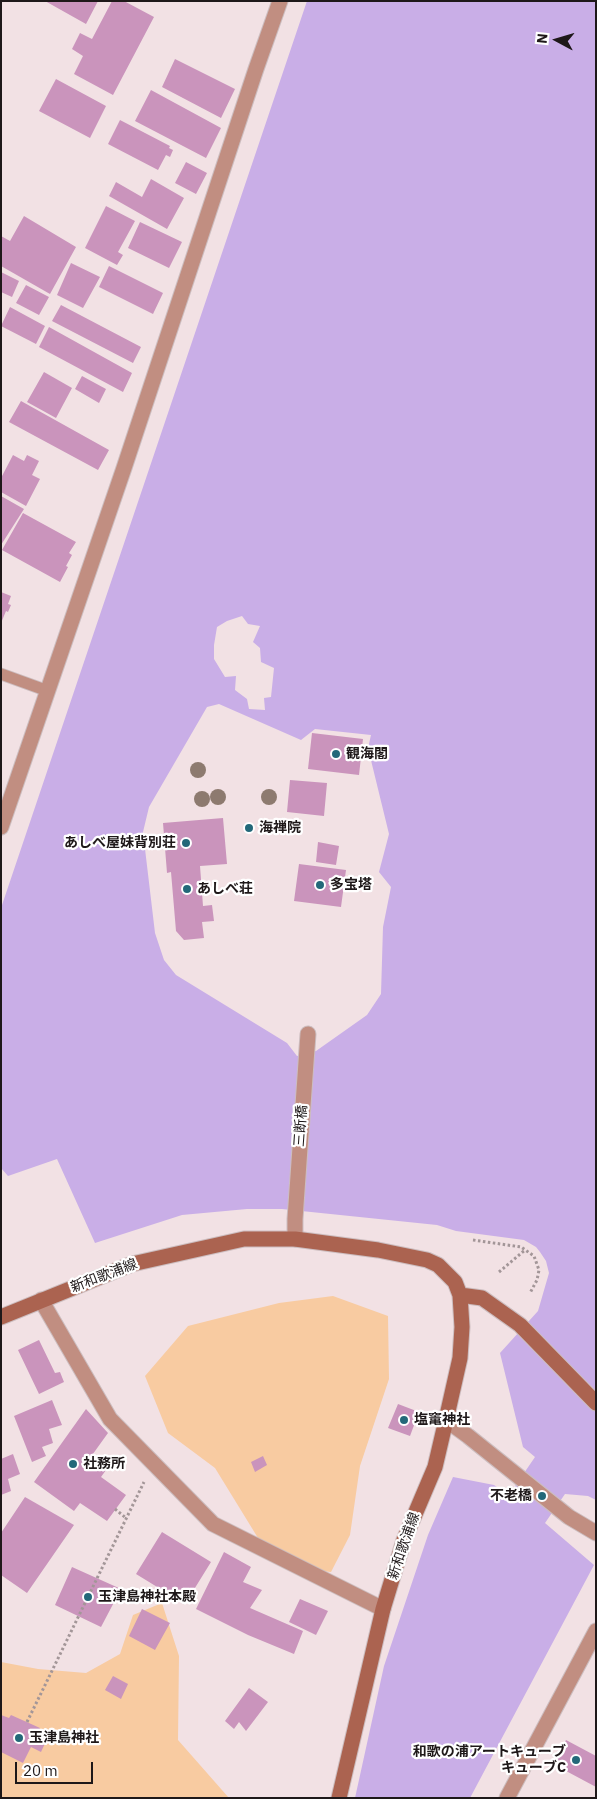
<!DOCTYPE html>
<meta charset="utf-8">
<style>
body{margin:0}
#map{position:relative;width:597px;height:1799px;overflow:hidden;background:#f2e1e4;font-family:"IBM Plex Sans",sans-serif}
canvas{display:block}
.frame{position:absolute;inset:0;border:2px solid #1e1819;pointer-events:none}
.north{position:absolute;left:532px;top:15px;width:50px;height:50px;-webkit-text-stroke:4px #fff;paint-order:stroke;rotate:276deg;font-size:14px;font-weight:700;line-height:20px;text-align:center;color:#1e1819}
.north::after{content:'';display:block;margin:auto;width:18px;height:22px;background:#1e1819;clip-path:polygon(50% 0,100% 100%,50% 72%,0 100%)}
.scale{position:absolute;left:15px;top:1762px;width:78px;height:22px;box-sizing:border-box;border:2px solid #1e1819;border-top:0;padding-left:6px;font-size:15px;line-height:18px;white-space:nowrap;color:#1e1819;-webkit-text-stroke:4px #fff;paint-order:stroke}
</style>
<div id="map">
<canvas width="597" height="1799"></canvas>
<div class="frame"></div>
<div class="north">N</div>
<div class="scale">20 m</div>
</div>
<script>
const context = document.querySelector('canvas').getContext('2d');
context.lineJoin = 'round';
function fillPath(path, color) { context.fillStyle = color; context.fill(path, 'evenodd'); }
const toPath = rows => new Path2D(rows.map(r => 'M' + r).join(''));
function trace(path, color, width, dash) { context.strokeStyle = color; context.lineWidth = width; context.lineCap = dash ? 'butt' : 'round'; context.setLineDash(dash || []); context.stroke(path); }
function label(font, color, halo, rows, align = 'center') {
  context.font = font + ' "IBM Plex Sans","Noto Sans JP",sans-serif'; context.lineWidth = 4.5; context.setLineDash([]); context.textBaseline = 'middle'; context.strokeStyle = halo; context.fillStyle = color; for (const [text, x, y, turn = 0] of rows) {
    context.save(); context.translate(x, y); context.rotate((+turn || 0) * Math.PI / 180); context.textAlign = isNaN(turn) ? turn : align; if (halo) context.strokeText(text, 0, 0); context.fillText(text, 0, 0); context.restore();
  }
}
fillPath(toPath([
 [333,1296,388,1316,389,1379,360,1466,350,1535,331,1572,295,1568,258,1538,215,1468,168,1433,145,1376,188,1326,279,1303],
 [162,1603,179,1656,178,1740,229,1798,1,1798,1,1662,38,1669,86,1673,120,1654,133,1615]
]), '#f8cba1');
fillPath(toPath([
 [307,1,596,1,596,1500,588,1496,565,1494,545,1523,594,1565,470,1798,355,1798,384,1666,428,1535,453,1477,494,1485,509,1495,535,1457,523,1447,500,1353,538,1311,549,1273,546,1261,540,1252,536,1247,524,1240,456,1231,437,1225,282,1209,247,1209,182,1215,95,1243,57,1159,8,1176,1,1168,1,908],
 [242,616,248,624,260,626,253,642,260,648,261,662,274,668,271,697,264,698,265,710,249,709,247,699,235,690,236,676,225,677,214,659,214,645,217,627,227,621],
 [219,704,301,740,315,729,371,735,368,748,389,834,379,872,391,887,383,927,381,994,367,1015,316,1051,297,1056,287,1043,176,975,164,960,155,933,143,832,149,807,207,707]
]), '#c9aee7');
fillPath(toPath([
 [45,1,98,1,86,24],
 [112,1,124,1,154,17,113,95,74,74,83,56,72,49,80,33,92,39],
 [175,59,235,89,221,118,162,87],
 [56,79,106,106,90,138,39,111],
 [151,90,221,128,206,158,135,121],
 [120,120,170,146,169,148,173,150,170,157,166,155,158,170,108,144],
 [186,162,207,173,196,194,175,183],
 [151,179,184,198,167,229,109,196,116,182,142,197],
 [106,206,135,221,118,252,123,255,117,265,85,248],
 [24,216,76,247,50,294,1,266,1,236,10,241],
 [140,222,182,242,169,268,128,248],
 [71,263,100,277,83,308,57,295],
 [109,266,163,293,153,314,99,287],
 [1,272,19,281,12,297,1,292],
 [26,285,49,297,39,315,16,303],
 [61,305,141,347,133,363,52,321],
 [10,307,45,326,36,344,1,326],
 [49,327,132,373,123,392,39,347],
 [44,372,72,388,56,418,27,402],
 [82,376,106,389,99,403,75,389],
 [21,401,109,450,98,470,9,422],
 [13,455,24,461,27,455,39,461,32,475,40,479,26,506,1,492,1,478],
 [1,496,24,509,1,545],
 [23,513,76,542,69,553,72,555,66,566,68,567,60,582,2,550],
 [1,592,11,596,8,604,11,605,8,612,6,611,1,623],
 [312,733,363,739,359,775,308,769],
 [290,780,327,783,324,816,287,812],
 [223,818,227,864,200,866,203,906,212,905,214,921,202,922,204,938,184,940,176,931,171,872,167,873,163,823],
 [318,842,339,846,336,865,316,862],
 [299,864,346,870,341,907,294,901],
 [39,1340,55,1373,60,1372,64,1382,39,1394,18,1350],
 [52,1400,62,1425,49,1429,53,1443,42,1447,46,1456,32,1462,14,1416],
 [398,1404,419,1412,410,1436,388,1428],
 [86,1409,108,1433,90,1458,106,1470,101,1477,126,1495,107,1521,80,1503,74,1511,34,1482],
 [13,1454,20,1474,8,1479,11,1491,1,1495,1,1459],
 [263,1456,267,1465,255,1472,251,1462],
 [25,1497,74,1525,27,1593,1,1575,1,1533],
 [162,1532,211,1562,185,1604,136,1574],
 [224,1552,251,1567,243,1582,262,1590,250,1608,303,1631,294,1654,248,1635,196,1609],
 [72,1567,121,1589,101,1627,55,1605],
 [300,1599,328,1611,316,1635,289,1622],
 [142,1609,170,1623,155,1650,129,1636],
 [113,1676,128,1684,121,1699,105,1690],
 [249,1688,268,1702,246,1731,239,1722,234,1729,225,1721],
 [1,1715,9,1718,11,1715,40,1728,38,1732,48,1737,41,1752,31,1747,23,1763,1,1752],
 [566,1740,596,1756,596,1787,553,1764]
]), '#ca94bc');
const lane = toPath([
 [1,674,48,691]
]);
const street = toPath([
 [1,827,124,468,256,69,280,1],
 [295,1239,295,1219,308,1034],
 [41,1300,110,1419,213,1524,383,1609],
 [446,1420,468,1436,569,1517,596,1533],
 [507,1798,596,1631]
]);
const secondary = toPath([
 [460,1295,482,1298,520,1325,596,1403],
 [1,1317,132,1264,244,1239,295,1239,378,1250,427,1260,438,1265,455,1282,460,1295,462,1327,460,1358,446,1420,435,1467,404,1540,383,1609,339,1798]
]);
trace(lane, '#ccbdbf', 13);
trace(street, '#ccbdbf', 17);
trace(secondary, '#ccbdbf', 17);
trace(toPath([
 [473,1240,521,1247,534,1256,539,1270,537,1280,530,1293],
 [499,1272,525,1250],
 [115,1509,126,1518],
 [27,1722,144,1482]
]), '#a39698', 3, [2.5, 2.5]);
trace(lane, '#c18e81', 11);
trace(street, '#c18e81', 15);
trace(secondary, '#ab6350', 15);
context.fillStyle = '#8d7a6f';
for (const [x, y] of [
 [198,770],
 [218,797],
 [269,797],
 [202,799]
]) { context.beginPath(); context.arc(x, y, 8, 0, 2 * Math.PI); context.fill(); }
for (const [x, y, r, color] of [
 [336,754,5,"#236879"],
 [249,828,5,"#236879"],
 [186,843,5,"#236879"],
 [320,885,5,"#236879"],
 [187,889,5,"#236879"],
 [404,1420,5,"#236879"],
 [73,1464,5,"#236879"],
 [542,1496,5,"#236879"],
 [88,1597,5,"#236879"],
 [19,1738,5,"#236879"],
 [576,1760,5,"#236879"]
]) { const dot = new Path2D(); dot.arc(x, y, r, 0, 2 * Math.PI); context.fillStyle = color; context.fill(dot); trace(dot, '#fff', 2); }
label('bold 14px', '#1e1819', '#fff', [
 ["観海閣",346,754],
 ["海禅院",259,828],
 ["あしべ屋妹背別荘",176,843,"right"],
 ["多宝塔",330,885],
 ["あしべ荘",197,889],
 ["塩竃神社",414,1420],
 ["社務所",83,1464],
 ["不老橋",532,1496,"right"],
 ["玉津島神社本殿",98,1597],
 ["玉津島神社",29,1738],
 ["和歌の浦アートキューブ",566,1752,"right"],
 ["キューブC",566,1768,"right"]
], 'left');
label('14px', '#1e1819', '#fff', [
 ["三断橋",301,1126,-86],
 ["新和歌浦線",104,1276,-21],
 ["新和歌浦線",404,1546,-71]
]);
</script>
